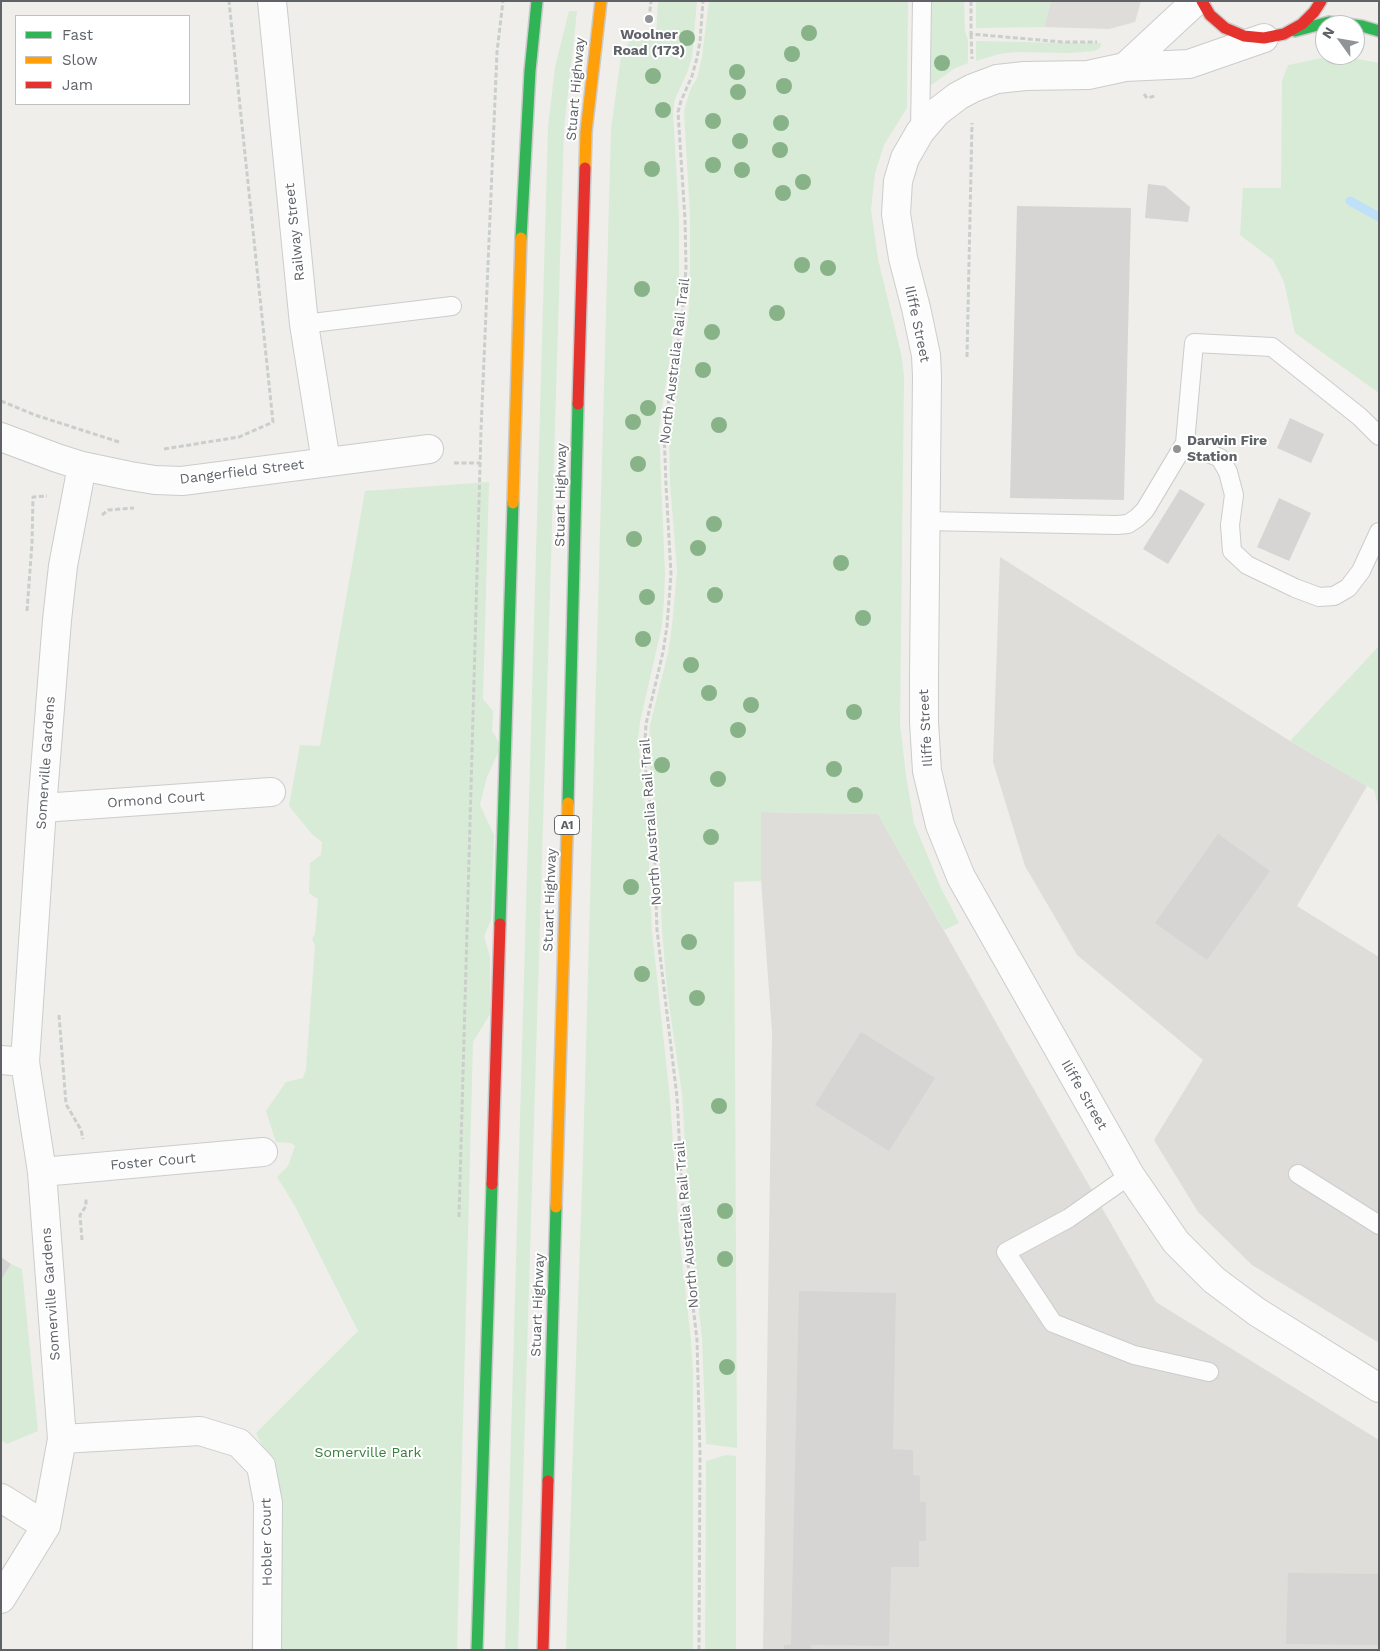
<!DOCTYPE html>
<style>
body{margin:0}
#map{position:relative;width:1380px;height:1651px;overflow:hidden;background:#efeeea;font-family:"Work Sans",sans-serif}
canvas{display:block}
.frame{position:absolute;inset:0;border:2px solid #5f6368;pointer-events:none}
.legend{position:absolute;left:15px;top:15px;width:175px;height:90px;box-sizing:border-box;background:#fff;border:1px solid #bfc1c3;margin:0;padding:6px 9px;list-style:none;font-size:15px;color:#5f6368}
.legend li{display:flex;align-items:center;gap:10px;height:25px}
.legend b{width:25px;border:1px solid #bfc1c3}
.north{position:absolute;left:1315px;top:15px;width:50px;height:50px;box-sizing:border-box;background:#fff;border:1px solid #bfc1c3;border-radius:50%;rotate:302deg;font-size:14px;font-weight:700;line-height:20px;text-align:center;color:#5f6368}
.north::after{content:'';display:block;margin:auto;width:18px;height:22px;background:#919496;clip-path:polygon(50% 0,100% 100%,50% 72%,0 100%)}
</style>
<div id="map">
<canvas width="1380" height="1651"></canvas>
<div class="frame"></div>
<ul class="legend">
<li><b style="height:6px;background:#30b455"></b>Fast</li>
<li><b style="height:6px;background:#ff9f0a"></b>Slow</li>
<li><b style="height:6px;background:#e5322d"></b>Jam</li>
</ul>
<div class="north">N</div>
</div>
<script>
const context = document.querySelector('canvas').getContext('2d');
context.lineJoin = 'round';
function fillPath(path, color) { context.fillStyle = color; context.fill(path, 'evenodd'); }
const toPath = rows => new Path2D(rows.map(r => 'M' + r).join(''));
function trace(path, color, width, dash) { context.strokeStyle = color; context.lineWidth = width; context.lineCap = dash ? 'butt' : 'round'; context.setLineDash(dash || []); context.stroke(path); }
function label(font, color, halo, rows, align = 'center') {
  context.font = font + ' "Work Sans",sans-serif'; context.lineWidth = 4; context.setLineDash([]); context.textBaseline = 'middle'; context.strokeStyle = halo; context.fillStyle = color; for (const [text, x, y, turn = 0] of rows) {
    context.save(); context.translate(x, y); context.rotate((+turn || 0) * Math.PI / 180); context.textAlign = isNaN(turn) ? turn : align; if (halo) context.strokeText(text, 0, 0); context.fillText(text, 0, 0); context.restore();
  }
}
fillPath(toPath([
 [1051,1,1141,1,1135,22,1109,29,1044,27],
 [1000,557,1290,741,1367,786,1297,906,1379,957,1379,1343,1252,1265,1198,1212,1154,1140,1203,1060,1077,955,1025,866,993,762],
 [761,812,878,814,1020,1065,1156,1302,1379,1440,1379,1650,763,1650,772,1032,761,881]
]), '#dfddda');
fillPath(toPath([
 [658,1,697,1,692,57,687,73,675,99,673,110,679,218,679,294,659,429,665,573,664,599,662,626,640,722,638,740,648,835,652,931,670,1099,679,1232,691,1341,693,1372,693,1650,566,1650,583,1156,611,129,621,56,632,36,656,37],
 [709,1,908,1,907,108,884,145,875,173,871,210,878,259,902,358,904,377,900,724,906,775,914,823,941,888,959,923,944,930,878,814,761,812,761,881,734,882,737,1448,706,1444,702,1338,690,1230,682,1094,667,990,662,930,658,833,648,757,650,725,668,653,672,626,677,571,670,483,669,429,688,320,690,293,690,217,684,111,690,90,697,78,702,57],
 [930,1,964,1,965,31,968,40,968,63,955,68,930,86],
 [976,1,1051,1,1044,27,976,28],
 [569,11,577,11,564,129,518,1650,505,1650,548,127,555,67],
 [976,41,1063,43,1101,43,1100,48,1094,51,1069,53,1016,52,999,54,976,61],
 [1336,55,1379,63,1379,393,1295,333,1284,282,1273,260,1240,235,1243,188,1281,188,1282,81,1288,65],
 [489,482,483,699,493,711,492,731,501,746,487,777,480,805,494,835,491,920,484,936,490,957,490,1014,473,1042,457,1650,281,1650,279,1481,256,1433,358,1331,295,1206,277,1177,288,1166,295,1146,291,1143,276,1142,266,1111,286,1082,303,1078,306,1069,315,945,312,939,315,934,318,899,309,893,310,863,321,855,322,842,312,834,289,806,300,745,320,746,365,491],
 [1379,646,1379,809,1374,790,1290,741],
 [11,1264,22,1269,38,1431,7,1444,1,1440,1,1280],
 [726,1455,736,1456,736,1650,705,1650,706,1461]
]), '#d8ebd6');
trace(toPath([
 [1350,201,1379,217]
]), '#bfe0f9', 9);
fillPath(toPath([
 [1148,184,1165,186,1190,207,1188,222,1145,218],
 [1017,206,1131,208,1124,500,1010,498],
 [1290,418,1324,434,1311,463,1277,448],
 [1180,489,1205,504,1168,564,1143,549],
 [1279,498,1311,513,1289,561,1257,547],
 [1218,834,1270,871,1207,960,1155,923],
 [861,1032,935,1078,889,1151,815,1105],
 [1,1257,11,1264,1,1280],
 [799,1291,896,1293,893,1449,913,1450,913,1475,920,1476,920,1502,926,1502,926,1541,919,1541,919,1567,891,1567,889,1646,811,1645,811,1650,784,1650,784,1645,791,1645],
 [1288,1573,1379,1574,1379,1645,1286,1644]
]), '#d6d5d3');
const lane = toPath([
 [920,132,922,1],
 [304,324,452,306],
 [1185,443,1220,458,1228,472,1234,495,1230,525,1232,551,1247,565,1295,588,1319,597,1334,596,1348,588,1361,571,1379,532],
 [926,521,1117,525,1128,524,1137,518,1145,510,1185,443,1194,343,1272,347,1360,417,1379,436],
 [1298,1174,1379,1225],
 [1130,1175,1069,1218,1006,1252,1053,1323,1134,1355,1209,1372]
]);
const street = toPath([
 [272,1,304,324,326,462],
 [1264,38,1189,64,1125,67,1088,75,1025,76,997,79,973,88,958,96,937,112,920,132,905,158,898,181,896,214,903,258,916,308,926,355,927,376,924,677,924,722,927,771,940,825,961,877,1130,1175,1176,1242,1214,1280,1257,1312,1379,1388],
 [1125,67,1196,1],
 [1,437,57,458,82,466,130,476,155,480,182,481,429,449],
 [42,808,271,792],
 [1,1060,25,1062],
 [42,1172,263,1152],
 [62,1439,200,1431,239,1443,261,1466,268,1503,267,1650],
 [1,1498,46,1526],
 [1,1599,46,1526,62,1439,42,1172,25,1062,42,808,57,620,63,566,82,466]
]);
const fast = toPath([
 [1295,31,1329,22,1362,26,1379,31],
 [521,238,530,71,537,1],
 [568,803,578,404],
 [500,924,513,503],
 [548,1481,556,1207],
 [477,1650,492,1184]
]);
const slow = toPath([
 [585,168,586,132,601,1],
 [513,503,521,238],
 [556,1207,568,803]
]);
const jam = toPath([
 [1202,1,1210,15,1225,28,1244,36,1264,38,1284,34,1302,24,1314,12,1321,1],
 [578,404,585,168],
 [492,1184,500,924],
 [543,1650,548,1481]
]);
trace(lane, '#cbcccc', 20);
trace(street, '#cbcccc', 30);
trace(fast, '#cacacb', 14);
trace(slow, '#cacacb', 14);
trace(jam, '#cacacb', 14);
trace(toPath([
 [971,1,971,34,1063,42,1097,42],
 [649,19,651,1],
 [971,34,972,59],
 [1144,94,1147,98,1155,96],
 [967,357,972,123],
 [1,401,35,415,119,442],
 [164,449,239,437,273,422,229,1],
 [454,463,480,463],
 [102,515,108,510,134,508],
 [27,611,32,543,33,497,47,496],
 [59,1015,66,1104,81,1130,83,1139],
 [459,1217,481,430,497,52,503,1],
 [82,1240,80,1215,86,1206,86,1197],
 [699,1650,700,1453,697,1340,684,1229,677,1097,657,930,654,834,644,758,646,724,663,652,667,626,671,574,666,485,664,430,682,319,686,268,685,219,678,112,681,101,692,76,697,58,700,41,703,1]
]), '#cacfcc', 3, [5, 2.5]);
trace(lane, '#fdfcfc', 18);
trace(street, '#fdfcfc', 28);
trace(fast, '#30b455', 11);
trace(slow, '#ff9f0a', 11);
trace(jam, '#e5322d', 11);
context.fillStyle = '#88b388';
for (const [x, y] of [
 [809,33],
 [687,38],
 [792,54],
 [942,63],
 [737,72],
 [653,76],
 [784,86],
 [738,92],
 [663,110],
 [713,121],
 [781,123],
 [740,141],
 [780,150],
 [713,165],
 [652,169],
 [742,170],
 [803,182],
 [783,193],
 [802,265],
 [828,268],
 [642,289],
 [777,313],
 [712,332],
 [703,370],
 [648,408],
 [633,422],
 [719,425],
 [638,464],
 [714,524],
 [634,539],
 [698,548],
 [841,563],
 [715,595],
 [647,597],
 [863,618],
 [643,639],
 [691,665],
 [709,693],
 [751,705],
 [854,712],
 [738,730],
 [662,765],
 [834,769],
 [718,779],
 [855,795],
 [711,837],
 [631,887],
 [689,942],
 [642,974],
 [697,998],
 [719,1106],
 [725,1211],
 [725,1259],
 [727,1367]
]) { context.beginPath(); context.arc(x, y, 8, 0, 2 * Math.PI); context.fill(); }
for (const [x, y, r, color] of [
 [649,19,5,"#919496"],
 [1177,449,5,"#919496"]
]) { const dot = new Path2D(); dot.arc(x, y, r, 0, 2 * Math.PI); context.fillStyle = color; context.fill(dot); trace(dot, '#fff', 2); }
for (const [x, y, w] of [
 [567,825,25]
]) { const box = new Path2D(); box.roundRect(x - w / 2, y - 9.5, w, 19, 4); context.fillStyle = '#fff'; context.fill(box); trace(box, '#5f6368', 1); }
label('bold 12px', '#5f6368', null, [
 ["A1",567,825]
]);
label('bold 14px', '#5f6368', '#fff', [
 ["Woolner",649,35],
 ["Road (173)",649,51],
 ["Darwin Fire",1187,441,"left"],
 ["Station",1187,457,"left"]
]);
label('14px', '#5f6368', '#fff', [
 ["Stuart Highway",576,89,-85],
 ["Railway Street",295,232,-96],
 ["Iliffe Street",917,324,78],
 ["North Australia Rail Trail",675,361,-83],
 ["Dangerfield Street",242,472,-7],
 ["Stuart Highway",561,495,-89],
 ["Iliffe Street",926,728,-93],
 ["Somerville Gardens",46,763,-86],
 ["Ormond Court",156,800,-4],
 ["North Australia Rail Trail",651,822,-94],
 ["Stuart Highway",550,900,-88],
 ["Iliffe Street",1084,1095,60],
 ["Foster Court",153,1162,-5],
 ["North Australia Rail Trail",687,1225,-95],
 ["Somerville Gardens",51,1294,-94],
 ["Stuart Highway",538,1305,-88],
 ["Hobler Court",267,1542,-91]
]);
label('14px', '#348238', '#fff', [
 ["Somerville Park",368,1453]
]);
</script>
